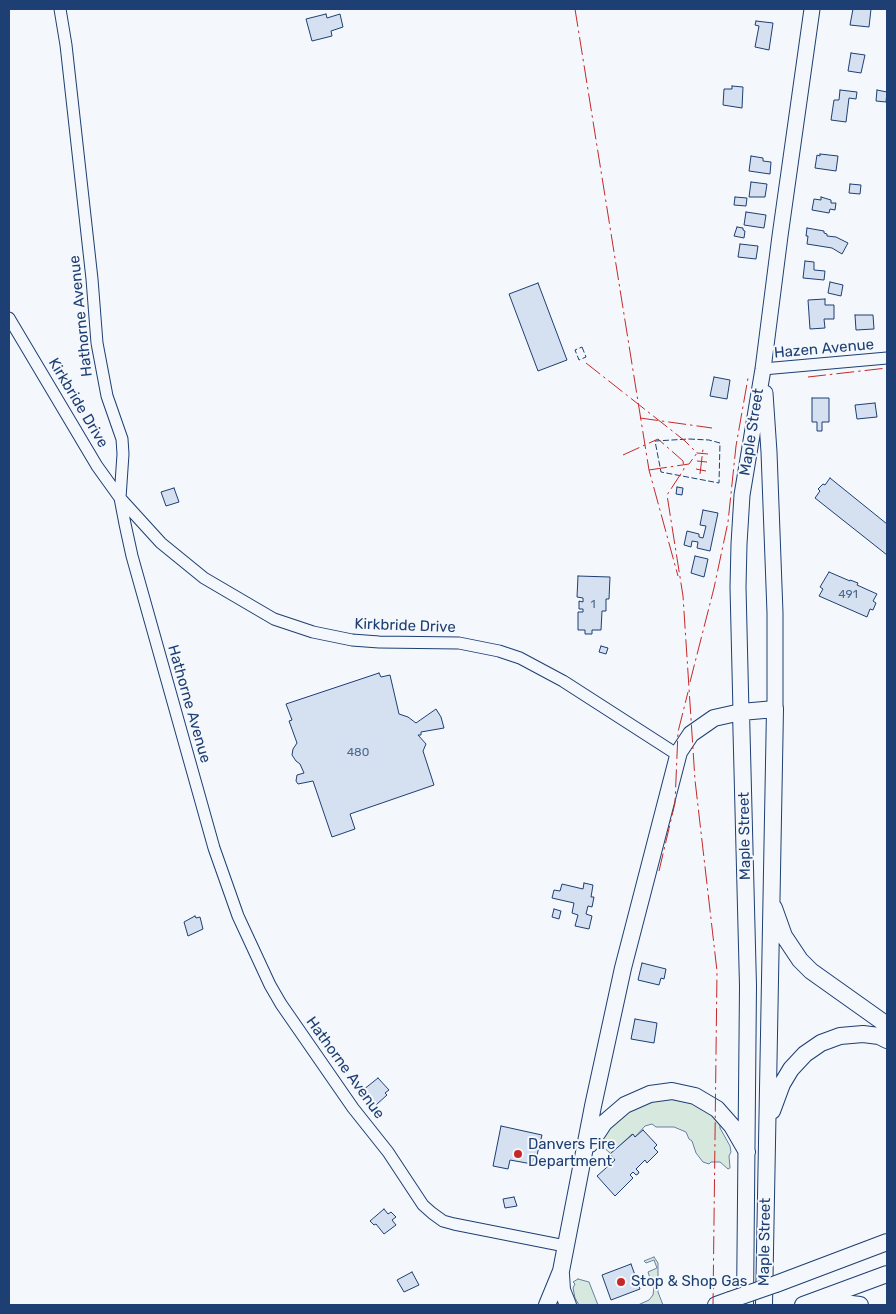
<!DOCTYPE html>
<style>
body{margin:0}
#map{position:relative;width:896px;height:1314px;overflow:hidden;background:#f4f7fb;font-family:Rubik,sans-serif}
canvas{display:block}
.frame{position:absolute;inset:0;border:10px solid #1d3f73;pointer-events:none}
</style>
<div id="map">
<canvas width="896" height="1314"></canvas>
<div class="frame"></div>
</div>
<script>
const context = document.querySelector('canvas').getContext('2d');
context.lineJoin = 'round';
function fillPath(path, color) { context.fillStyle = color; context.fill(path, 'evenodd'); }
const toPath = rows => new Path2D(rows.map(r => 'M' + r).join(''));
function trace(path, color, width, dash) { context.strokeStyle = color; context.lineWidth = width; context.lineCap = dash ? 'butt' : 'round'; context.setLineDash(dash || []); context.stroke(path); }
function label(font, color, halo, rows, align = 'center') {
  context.font = font + ' Rubik,sans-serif'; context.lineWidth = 4; context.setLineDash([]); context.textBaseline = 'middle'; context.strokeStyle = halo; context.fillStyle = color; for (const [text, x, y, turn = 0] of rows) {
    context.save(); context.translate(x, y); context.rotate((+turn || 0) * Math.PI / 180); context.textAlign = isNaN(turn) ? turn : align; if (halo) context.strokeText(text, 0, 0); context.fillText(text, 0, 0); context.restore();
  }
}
const green = toPath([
 [664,1098,697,1104,714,1115,715,1120,720,1123,720,1128,730,1146,731,1152,729,1156,730,1168,728,1169,720,1162,711,1162,709,1164,703,1162,696,1153,692,1141,689,1139,686,1132,674,1127,656,1127,652,1124,645,1126,635,1137,632,1134,611,1154,599,1143,605,1133,623,1112,664,1098],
 [654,1257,658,1263,658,1292,663,1305,638,1305,649,1300,653,1295,654,1287,656,1286,653,1277,650,1278,648,1272,657,1268,654,1260,646,1263,644,1261,654,1257],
 [578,1279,589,1282,598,1305,579,1305,575,1298,573,1288,575,1284,573,1282,578,1279]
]);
fillPath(green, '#d7e8df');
trace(green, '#687fa3', 1);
const building = toPath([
 [853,9,871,9,869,27,850,25,853,9],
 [326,14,327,18,340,14,343,27,331,31,332,36,312,41,306,19,326,14],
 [756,21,773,23,769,50,755,47,759,26,755,25,756,21],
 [851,53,865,55,861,73,848,71,851,53],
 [732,86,743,87,742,108,723,105,724,89,732,89,732,86],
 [840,90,857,92,856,99,849,98,846,122,831,120,834,100,839,100,840,90],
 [877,90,887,92,886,102,876,101,877,90],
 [820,154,838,156,836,171,815,168,817,155,820,156,820,154],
 [751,156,763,158,763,161,771,162,770,174,749,171,751,156],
 [751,182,767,184,765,197,749,197,751,182],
 [850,184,861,185,860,194,849,193,850,184],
 [735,197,747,198,746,206,734,205,735,197],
 [821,197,831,200,831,203,836,203,835,210,830,209,829,213,812,210,814,199,821,200,821,197],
 [746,212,766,215,764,228,744,225,746,212],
 [737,227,743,228,743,230,745,231,744,238,734,236,737,227],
 [807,228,824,231,824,233,827,234,827,236,836,237,848,243,842,254,832,248,807,244,808,236,806,236,807,228],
 [740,244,758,246,756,259,738,257,740,244],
 [805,261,814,262,814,270,825,271,824,280,803,278,805,261],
 [830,282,843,285,841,296,828,293,830,282],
 [538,283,567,360,538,371,509,294,538,283],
 [825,299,825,305,834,305,834,319,824,319,825,328,810,329,808,300,825,299],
 [855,315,873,315,874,329,856,330,855,315],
 [714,377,730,380,727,399,710,396,714,377],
 [812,398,829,398,829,422,822,422,822,431,817,431,817,422,812,422,812,398],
 [875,403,877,417,857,419,855,405,875,403],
 [830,478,887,524,887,555,815,498,820,491,818,489,823,484,825,485,830,478],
 [677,487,683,488,682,495,676,494,677,487],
 [174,488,179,502,166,506,161,492,174,488],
 [703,510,718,513,710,551,697,548,698,542,692,541,691,547,684,545,687,531,699,534,699,537,703,538,706,526,700,525,703,510],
 [695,556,708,559,704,577,691,573,695,556],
 [829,572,850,581,850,580,858,583,857,585,877,594,873,601,876,603,873,610,870,609,867,617,819,596,823,589,820,587,829,572],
 [578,576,610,577,609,599,606,599,606,611,602,611,601,630,592,630,592,634,585,634,585,630,578,630,578,612,583,612,583,609,579,609,579,601,583,602,583,598,577,597,578,576],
 [601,646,608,648,606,654,599,652,601,646],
 [379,673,381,677,390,675,399,714,408,717,416,723,436,709,441,717,444,728,421,732,421,735,418,735,426,744,423,751,434,785,350,814,355,829,332,837,313,781,298,784,296,781,297,775,304,773,300,764,296,761,292,755,293,749,297,743,289,721,292,720,286,704,379,673],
 [584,883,593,885,591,897,594,897,592,907,588,906,586,914,592,916,589,929,575,926,578,915,572,913,574,903,552,898,554,890,560,891,562,884,583,889,584,883],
 [554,909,561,911,559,919,552,917,554,909],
 [195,916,196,918,200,917,203,929,188,936,184,922,195,916],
 [642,963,666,969,664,979,661,978,659,985,638,980,642,963],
 [635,1019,657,1023,654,1043,631,1039,635,1019],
 [378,1078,389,1090,385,1093,387,1095,376,1105,363,1090,378,1078],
 [501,1126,542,1135,537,1155,534,1154,532,1164,510,1160,508,1169,493,1166,501,1126],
 [643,1130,657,1145,654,1148,658,1152,647,1163,645,1160,636,1169,639,1172,638,1174,636,1175,633,1172,630,1175,633,1178,615,1196,597,1176,615,1160,610,1154,633,1134,635,1137,643,1130],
 [514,1197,517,1206,505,1208,503,1199,514,1197],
 [384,1209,388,1214,391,1212,396,1217,392,1220,396,1225,384,1234,376,1224,374,1225,370,1221,384,1209],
 [631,1264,640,1289,611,1300,602,1275,631,1264],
 [412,1272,419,1285,404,1292,397,1280,412,1272]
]);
fillPath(building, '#d5e0f0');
trace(building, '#1d3f73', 1);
const street = toPath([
 [60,9,66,45,92,279,97,343,107,396,122,439,123,454,120,498,125,524,132,556,214,848,238,916,270,985,281,1004,353,1108,388,1152,423,1205,432,1213,443,1221,454,1224,565,1246],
 [9,318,97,466,120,498,161,543,204,578,274,619,313,632,352,640,379,642,459,643,499,651,520,658,563,681,678,755],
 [763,369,887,358]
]);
const secondary = toPath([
 [765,393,769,452,775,613,775,709],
 [741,712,738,587,739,544,742,495,763,369,780,236,812,9]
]);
const primary = toPath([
 [741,712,748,986,745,1305],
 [774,908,784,936,800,960,811,971,887,1025],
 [772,1111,782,1084,791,1069,805,1054,821,1043,840,1036,863,1034,879,1036,887,1040],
 [590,1144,604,1123,625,1105,650,1094,672,1091,695,1096,717,1109,732,1126,747,1152],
 [561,1274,562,1290,568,1305],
 [776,1284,887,1242],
 [547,1305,561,1271,593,1106,623,968,679,752,691,734,714,718,741,712,775,709,764,1305],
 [716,1305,730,1300],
 [803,1305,887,1274],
 [819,1305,843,1303,860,1305]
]);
trace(street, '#1d3f73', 13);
trace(secondary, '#1d3f73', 17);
trace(primary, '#1d3f73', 18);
trace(street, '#f4f7fb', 11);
trace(secondary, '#f4f7fb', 15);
trace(primary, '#f4f7fb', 16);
const primaryBridge = toPath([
 [730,1300,776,1284]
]);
trace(primaryBridge, '#1d3f73', 18, []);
trace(primaryBridge, '#f4f7fb', 16);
trace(toPath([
 [582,347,586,357,579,360,575,350,582,347],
 [689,439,709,440,720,443,719,483,661,472,655,441,689,439]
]), '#1d3f73', 1, [6, 2.5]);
trace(toPath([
 [575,9,649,470,678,576],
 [586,363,685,441,697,453,708,454],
 [808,377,887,368],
 [640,418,712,428],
 [623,455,658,439,683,461,684,469,667,495,683,596,695,780,717,971,713,1305],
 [697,461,707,462],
 [696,469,706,471],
 [649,470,689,464,697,453],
 [700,474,703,449],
 [690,682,714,588,728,522,736,446,748,378],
 [659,871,675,803,678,732,688,692]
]), '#c62828', 1, [18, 4, 2.5, 4]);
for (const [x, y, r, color] of [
 [518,1154,5,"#c62828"],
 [621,1282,5,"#c62828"]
]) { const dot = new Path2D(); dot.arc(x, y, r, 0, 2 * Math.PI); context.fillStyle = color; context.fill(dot); trace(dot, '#f4f7fb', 2); }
label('12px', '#4b6792', null, [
 ["491",848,595],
 ["1",593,605],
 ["480",358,753]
]);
label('15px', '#1d3f73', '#f4f7fb', [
 ["Hathorne Avenue",81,316,-96],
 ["Hazen Avenue",824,349,-5],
 ["Kirkbride Drive",78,403,59],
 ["Maple Street",752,432,-81],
 ["Kirkbride Drive",405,626,2],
 ["Hathorne Avenue",189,704,74],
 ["Maple Street",745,836,-91],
 ["Hathorne Avenue",345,1068,54],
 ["Maple Street",765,1242,-89]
]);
label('15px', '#1d3f73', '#f4f7fb', [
 ["Danvers Fire",528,1145],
 ["Department",528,1162],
 ["Stop & Shop Gas",631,1282]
], 'left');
</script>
